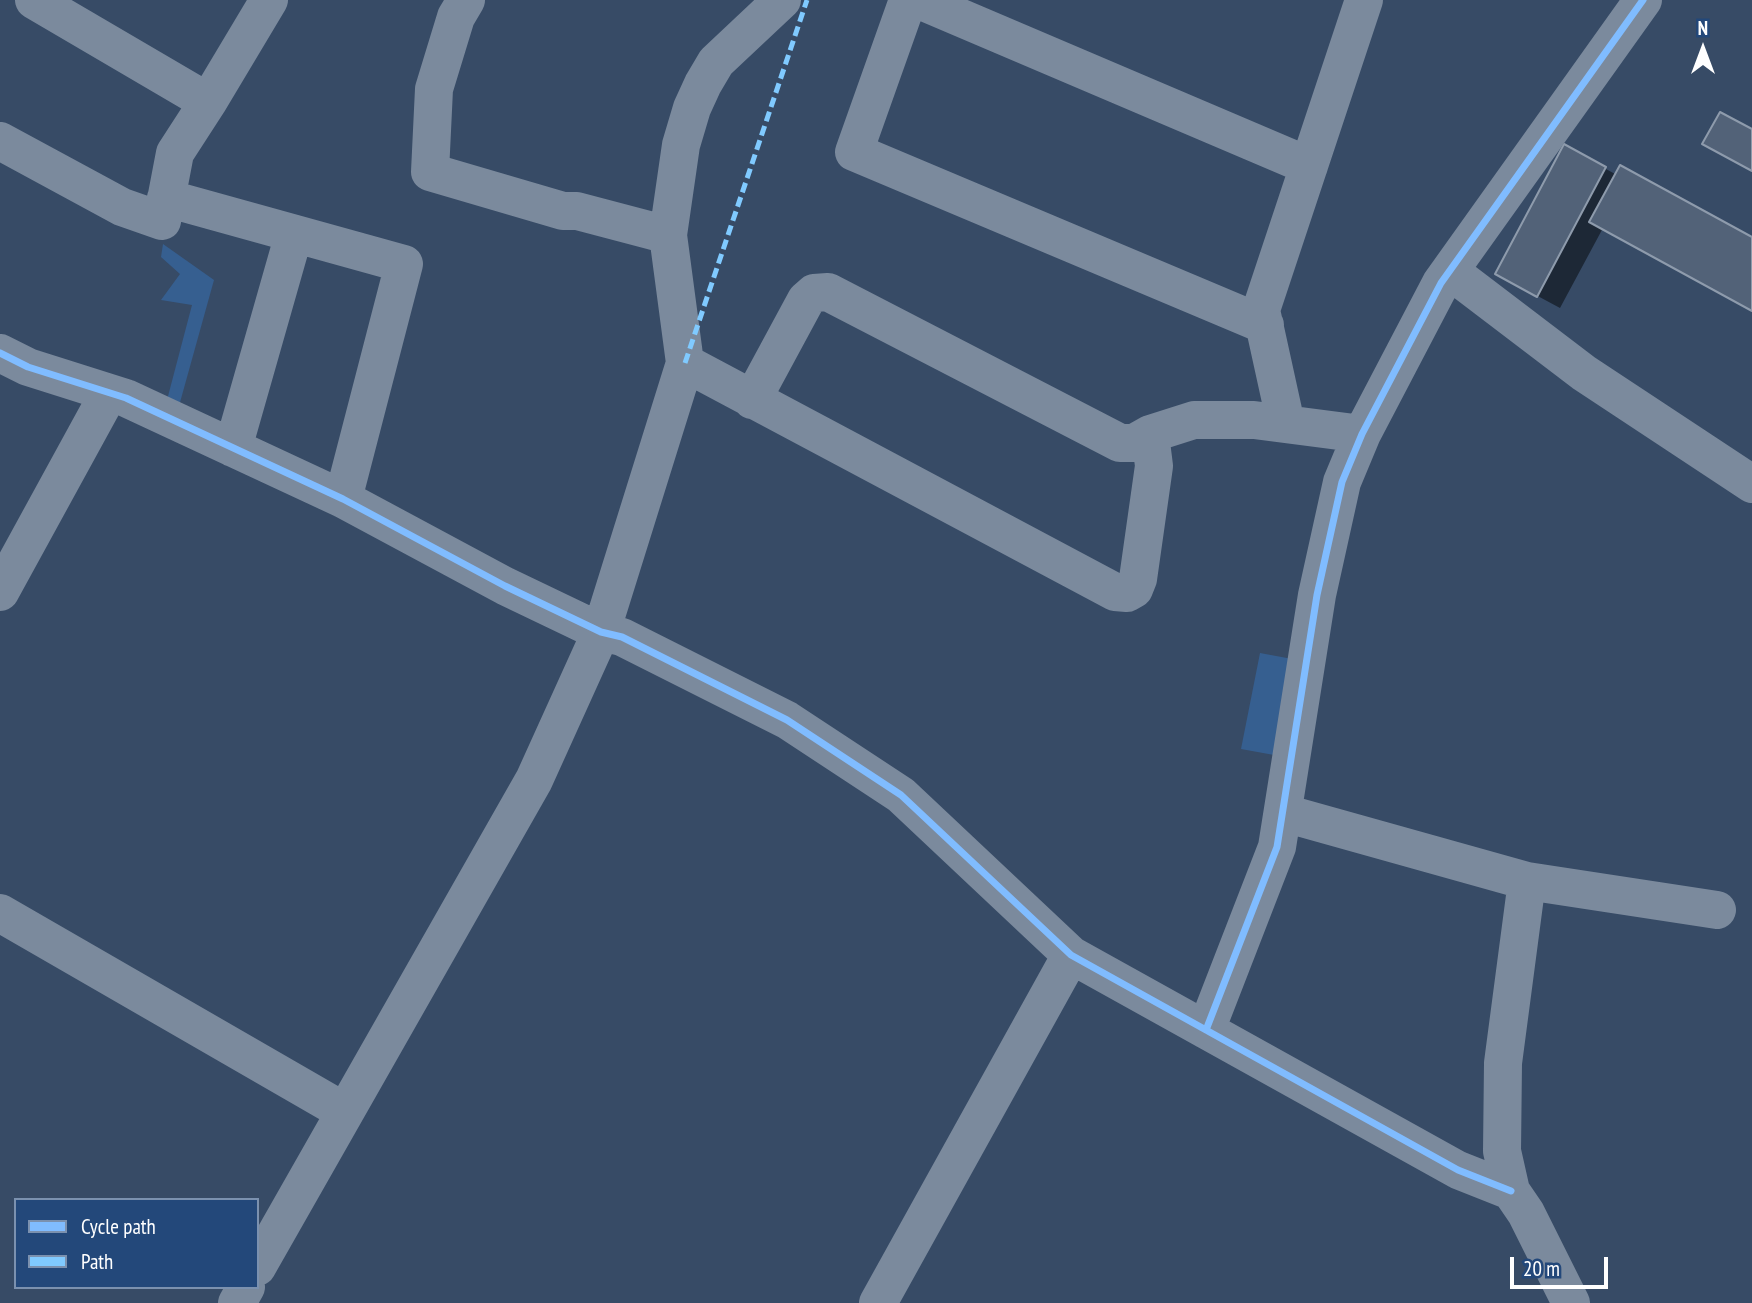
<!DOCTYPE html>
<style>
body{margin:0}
#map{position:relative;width:1752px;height:1303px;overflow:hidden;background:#374b66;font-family:"PT Sans Narrow",sans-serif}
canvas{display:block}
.legend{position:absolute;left:14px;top:1198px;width:245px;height:91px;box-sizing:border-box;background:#23487a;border:2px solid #7b91af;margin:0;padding:9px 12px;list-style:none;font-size:21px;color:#fff}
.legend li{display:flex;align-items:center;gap:14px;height:35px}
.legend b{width:35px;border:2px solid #7b91af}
.north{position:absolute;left:1668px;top:14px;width:70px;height:70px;-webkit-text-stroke:5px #23487a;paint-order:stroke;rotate:0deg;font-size:19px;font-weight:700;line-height:28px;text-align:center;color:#fff}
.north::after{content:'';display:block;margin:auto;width:24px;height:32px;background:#fff;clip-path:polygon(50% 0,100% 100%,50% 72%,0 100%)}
.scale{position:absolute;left:1510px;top:1257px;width:98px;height:32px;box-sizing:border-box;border:4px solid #fff;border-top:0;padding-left:9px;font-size:21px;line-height:24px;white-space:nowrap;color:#fff;-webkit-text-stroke:5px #23487a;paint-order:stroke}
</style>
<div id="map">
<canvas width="1752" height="1303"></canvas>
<ul class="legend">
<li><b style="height:9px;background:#80bcff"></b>Cycle path</li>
<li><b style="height:9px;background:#80caff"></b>Path</li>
</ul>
<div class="north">N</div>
<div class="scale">20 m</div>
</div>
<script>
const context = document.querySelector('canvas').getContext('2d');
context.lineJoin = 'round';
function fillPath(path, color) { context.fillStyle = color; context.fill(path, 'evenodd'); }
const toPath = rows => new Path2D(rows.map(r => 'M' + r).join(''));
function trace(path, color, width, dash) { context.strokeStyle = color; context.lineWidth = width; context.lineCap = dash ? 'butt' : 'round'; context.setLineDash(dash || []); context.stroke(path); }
fillPath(toPath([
 [163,244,214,280,179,406,167,400,192,305,161,300,180,274,161,257],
 [1260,653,1303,661,1285,757,1241,749]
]), '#365f90');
fillPath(toPath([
 [1565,147,1617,175,1752,239,1752,309,1603,228,1560,308,1519,286]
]), '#0007');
const building = toPath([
 [1720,112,1752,129,1752,171,1702,144,1720,112],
 [1564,144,1606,167,1537,297,1495,274,1564,144],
 [1620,165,1752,237,1752,311,1589,222,1620,165]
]);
fillPath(building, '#526278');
trace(building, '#8e9bac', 2);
trace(toPath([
 [34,0,208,102],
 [466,0,456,17,434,89,430,172,563,211,577,211,668,235],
 [782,0,716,62,703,84,692,108,681,145,668,235,685,363,1115,592,1127,593,1134,589,1138,579,1154,466,1150,434],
 [908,0,854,152,1265,325],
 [919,0,1309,166],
 [0,141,122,207,162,221,175,153,208,102,269,0],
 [166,198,404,264,343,499],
 [1450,271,1584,373,1752,484],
 [0,353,28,367,126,398,343,499,505,586,601,632,622,637,787,720,901,795,1071,955,1458,1170,1511,1191],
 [752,400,806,300,814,293,828,292,1120,443,1134,443,1150,434,1194,420,1254,420,1362,434],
 [1286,424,1261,310,1364,0],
 [233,448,294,234],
 [0,592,109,393],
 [1284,813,1527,881,1717,910],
 [1527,881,1503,1063,1502,1151,1511,1191,1526,1213,1571,1303],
 [0,913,345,1112],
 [1206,1030,1277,847,1317,595,1342,482,1362,434,1441,283,1643,0],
 [257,1267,534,780,601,632,685,363],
 [237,1303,246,1287],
 [878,1303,1071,955]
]), '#7b8a9d', 38);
trace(toPath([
 [685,363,807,0]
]), '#80caff', 5, [10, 5]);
trace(toPath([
 [0,353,28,367,126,398,343,499,505,586,601,632,622,637,787,720,901,795,1071,955,1458,1170,1511,1191],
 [1206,1030,1277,847,1317,595,1342,482,1362,434,1441,283,1643,0]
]), '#80bcff', 7);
</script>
